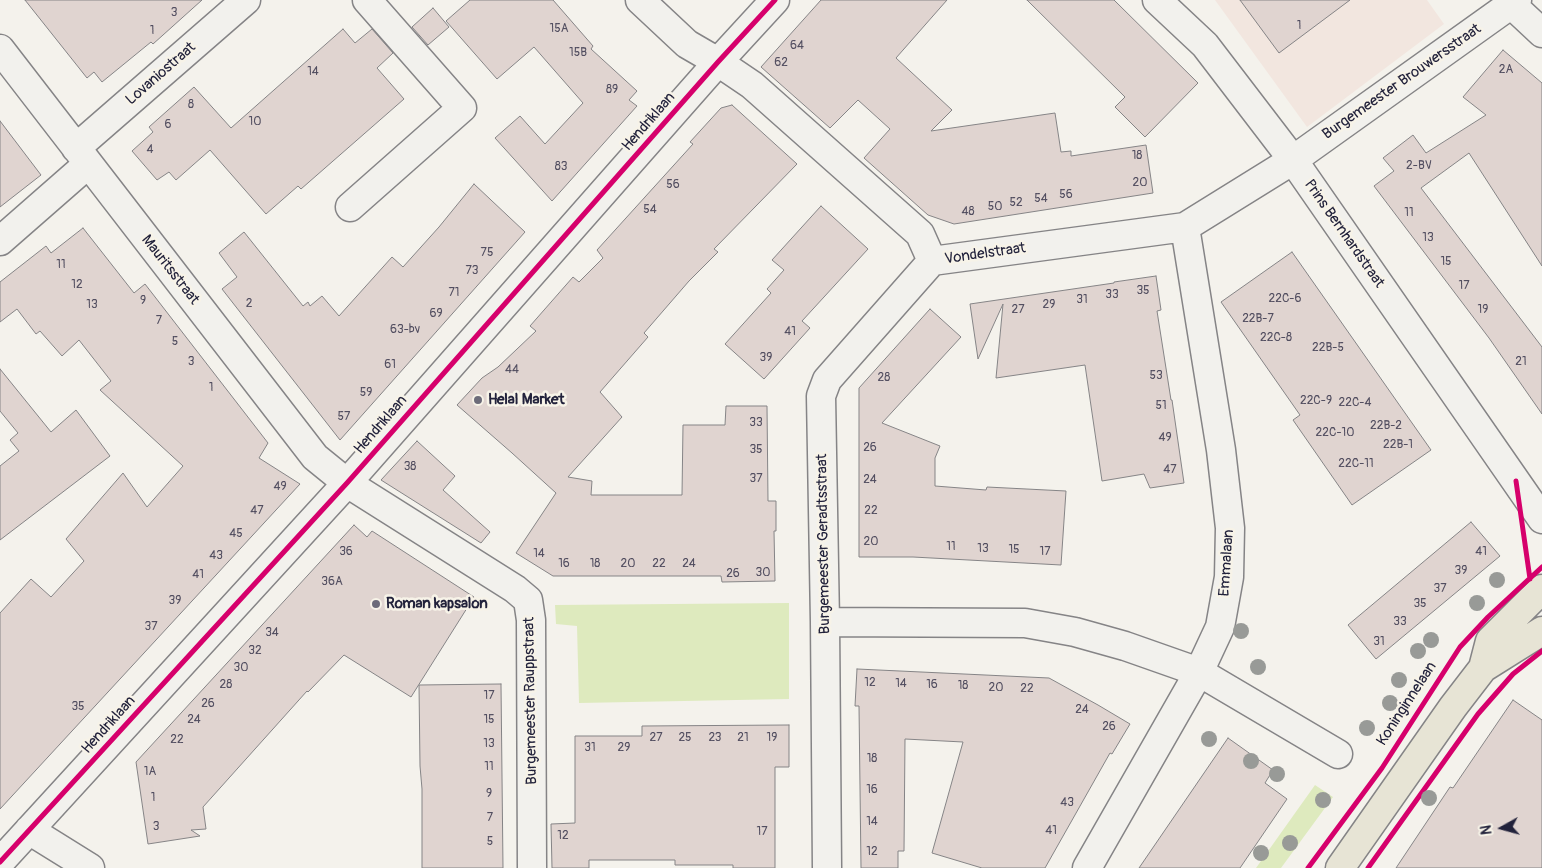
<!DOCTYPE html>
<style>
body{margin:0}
#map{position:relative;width:1542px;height:868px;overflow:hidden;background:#f4f2ec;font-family:Pangolin,sans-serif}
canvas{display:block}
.north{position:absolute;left:1477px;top:803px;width:50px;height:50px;-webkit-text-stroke:4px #f7f3e8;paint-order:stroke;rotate:263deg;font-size:14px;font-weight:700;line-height:20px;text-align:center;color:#22223b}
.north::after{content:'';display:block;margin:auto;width:18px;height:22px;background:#22223b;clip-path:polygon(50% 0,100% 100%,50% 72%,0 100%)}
</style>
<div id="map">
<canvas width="1542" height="868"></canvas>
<div class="north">N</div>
</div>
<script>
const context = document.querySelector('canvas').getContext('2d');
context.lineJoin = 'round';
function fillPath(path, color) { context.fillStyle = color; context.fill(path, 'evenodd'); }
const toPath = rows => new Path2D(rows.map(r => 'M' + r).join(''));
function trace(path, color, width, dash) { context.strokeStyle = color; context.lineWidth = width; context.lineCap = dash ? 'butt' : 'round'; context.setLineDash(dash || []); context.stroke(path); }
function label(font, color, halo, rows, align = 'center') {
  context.font = font + ' Pangolin,sans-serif'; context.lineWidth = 5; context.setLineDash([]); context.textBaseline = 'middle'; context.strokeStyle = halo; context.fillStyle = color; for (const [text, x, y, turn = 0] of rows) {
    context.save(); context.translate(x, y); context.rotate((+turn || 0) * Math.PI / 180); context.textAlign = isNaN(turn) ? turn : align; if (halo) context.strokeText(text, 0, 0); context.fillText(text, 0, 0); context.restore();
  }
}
fillPath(toPath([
 [1215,0,1427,0,1444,24,1307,127]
]), '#f2e6df');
fillPath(toPath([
 [789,603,789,699,579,703,577,626,556,624,555,605],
 [1315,785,1333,797,1281,868,1256,868]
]), '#deeabe');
const building = toPath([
 [25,0,202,0,153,44,151,42,102,82,94,72,87,78,25,0],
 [470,0,553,0,593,46,591,49,637,91,629,100,637,106,552,201,495,138,520,116,545,144,583,103,534,47,497,79,446,21,470,0],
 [821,0,947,0,896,58,952,110,931,131,1055,113,1061,152,1071,151,1071,156,1146,145,1153,193,954,224,928,215,864,158,890,129,858,100,830,128,761,67,821,0],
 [1027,0,1114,0,1198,83,1145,137,1115,107,1125,97,1027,0],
 [1240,0,1350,0,1279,53,1240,0],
 [433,8,449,27,428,45,412,27,433,8],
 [343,29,355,43,372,29,393,53,377,68,404,99,301,189,298,186,266,214,210,150,176,180,169,172,157,180,132,151,153,132,149,127,194,87,231,128,343,29],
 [1503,50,1542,83,1542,266,1469,153,1421,188,1542,347,1542,414,1489,338,1374,186,1394,171,1383,158,1413,135,1426,153,1486,115,1463,97,1503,50],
 [732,105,797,164,714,249,718,252,689,281,644,333,648,337,600,392,622,417,568,477,592,481,591,495,682,495,683,425,725,425,726,406,767,406,768,501,776,501,776,531,774,531,775,581,722,582,721,576,553,576,516,553,556,493,512,453,457,405,482,378,498,367,536,331,530,326,573,277,579,282,603,258,597,250,693,144,690,142,721,108,732,105],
 [0,121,41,175,0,207,0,121],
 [474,184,525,232,340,440,222,289,237,277,219,253,244,232,303,306,308,302,310,306,322,296,339,316,392,257,403,267,439,227,474,184],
 [821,206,868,249,802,321,810,328,764,379,725,344,771,293,767,289,784,270,772,260,821,206],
 [83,228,134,293,145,284,268,443,259,458,300,484,0,809,0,613,31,579,51,597,84,561,66,539,123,473,147,507,183,466,100,390,111,381,79,340,62,356,40,331,36,334,17,309,0,322,0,282,46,246,51,253,83,228],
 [1292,252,1431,450,1352,505,1293,420,1300,415,1221,302,1292,252],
 [1156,276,1161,310,1157,311,1171,400,1172,400,1184,483,1150,488,1144,474,1102,481,1085,365,996,378,1003,304,978,359,970,304,1114,283,1114,282,1156,276],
 [930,309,961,337,882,423,940,446,935,458,935,486,986,490,987,487,1066,491,1061,565,913,557,859,557,859,388,930,309],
 [0,369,51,432,76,410,110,456,0,540,0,466,19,451,10,440,18,433,0,411,0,369],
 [417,441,455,476,443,490,490,532,481,543,381,480,417,441],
 [1471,522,1500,556,1376,659,1348,625,1471,522],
 [354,525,367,537,372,531,474,597,411,697,344,655,308,692,307,691,203,807,206,829,191,830,200,836,148,844,136,762,354,525],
 [857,669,1049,678,1098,705,1130,724,1112,754,1110,753,1045,868,982,868,932,853,963,742,905,739,904,851,898,851,898,868,861,868,859,706,855,706,857,669],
 [501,684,503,868,422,868,422,789,420,766,419,685,501,684],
 [1513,700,1542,720,1542,868,1396,868,1450,787,1453,788,1513,700],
 [789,725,789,767,775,767,775,868,733,868,733,865,675,865,675,860,589,860,589,868,552,868,551,824,575,823,575,736,642,736,642,726,789,725],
 [1228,738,1273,770,1265,783,1287,799,1240,868,1139,868,1228,738]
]);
fillPath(building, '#e0d4d0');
trace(building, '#858486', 1);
const minor = toPath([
 [640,0,687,44,718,62,752,85,920,234,932,261,1185,227,1293,160,1517,0],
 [1157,0,1205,45,1293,160,1542,519],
 [1511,4,1542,33],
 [0,49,315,457,347,483,515,589,528,600,531,620,532,868],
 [76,148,246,0],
 [350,207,462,108,367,0],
 [0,241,88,164],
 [825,622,1025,623,1075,632,1125,646,1199,672,1338,754],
 [29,830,90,868],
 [0,862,347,483,718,62,775,0],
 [827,868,825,622,821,396,827,380,932,261],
 [1087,868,1199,672,1220,627,1229,577,1230,528,1221,450,1185,227]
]);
const major = toPath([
 [1483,668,1490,641,1542,589],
 [1340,868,1453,707,1483,668,1542,631]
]);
trace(minor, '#858486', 31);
trace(major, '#858486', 31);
trace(minor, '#f2f1ed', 28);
trace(major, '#e7e4d5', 28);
trace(toPath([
 [1516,481,1530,579],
 [0,862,347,483,718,62,775,0],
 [1308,868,1382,768,1460,647,1488,617,1542,567],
 [1368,868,1478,714,1513,674,1542,651]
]), '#d6006c', 5);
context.fillStyle = '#989a97';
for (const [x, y] of [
 [1497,580],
 [1477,603],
 [1241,631],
 [1431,640],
 [1418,651],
 [1258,667],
 [1399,680],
 [1390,703],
 [1367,728],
 [1209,739],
 [1251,761],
 [1277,774],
 [1429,798],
 [1323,800],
 [1290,843],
 [1261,853]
]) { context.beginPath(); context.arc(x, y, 8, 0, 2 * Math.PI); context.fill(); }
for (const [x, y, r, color] of [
 [478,400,5,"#6c6b79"],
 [376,604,5,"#6c6b79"]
]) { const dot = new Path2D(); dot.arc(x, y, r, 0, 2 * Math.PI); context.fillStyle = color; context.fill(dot); trace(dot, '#f7f3e8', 2); }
label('12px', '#524e60', null, [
 ["3",174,13],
 ["1",1299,26],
 ["15A",559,29],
 ["1",152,31],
 ["64",797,46],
 ["15B",578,53],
 ["62",781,63],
 ["2A",1506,70],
 ["14",313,72],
 ["89",612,90],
 ["8",191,105],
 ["10",255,122],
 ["6",168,125],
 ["4",150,150],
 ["18",1137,156],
 ["2-BV",1419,166],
 ["83",561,167],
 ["20",1140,183],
 ["56",673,185],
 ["56",1066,195],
 ["54",1041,199],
 ["52",1016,203],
 ["50",995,207],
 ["54",650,210],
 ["48",968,212],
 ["11",1409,213],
 ["13",1428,238],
 ["75",487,253],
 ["15",1446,262],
 ["11",61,265],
 ["73",472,271],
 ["12",77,285],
 ["17",1464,286],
 ["35",1143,291],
 ["71",454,293],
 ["33",1112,295],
 ["22C-6",1285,299],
 ["31",1082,300],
 ["9",143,301],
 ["2",249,304],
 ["13",92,305],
 ["29",1049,305],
 ["27",1018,310],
 ["19",1483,310],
 ["69",436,314],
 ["22B-7",1258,319],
 ["7",159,321],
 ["63-bv",405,330],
 ["41",790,332],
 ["22C-8",1276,338],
 ["5",175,342],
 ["22B-5",1328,348],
 ["39",766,358],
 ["3",191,362],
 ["21",1521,362],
 ["61",390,365],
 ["44",512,370],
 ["53",1156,376],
 ["28",884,378],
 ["1",211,388],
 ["59",366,393],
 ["22C-9",1316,401],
 ["22C-4",1355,403],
 ["51",1161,406],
 ["57",344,417],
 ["33",756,423],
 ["22B-2",1386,426],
 ["22C-10",1335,433],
 ["49",1165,438],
 ["22B-1",1398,445],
 ["26",870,448],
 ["35",756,450],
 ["22C-11",1356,464],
 ["38",410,467],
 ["47",1170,470],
 ["37",756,479],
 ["24",870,480],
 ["49",280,487],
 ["47",257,511],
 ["22",871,511],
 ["45",236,534],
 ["20",871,542],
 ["11",951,547],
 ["13",983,549],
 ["15",1014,550],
 ["36",346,552],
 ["17",1045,552],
 ["41",1481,552],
 ["14",539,554],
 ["43",216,556],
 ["16",564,564],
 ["18",595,564],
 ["20",628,564],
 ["22",659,564],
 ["24",689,564],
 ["39",1461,571],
 ["30",763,573],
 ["26",733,574],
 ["41",198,575],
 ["36A",332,582],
 ["37",1440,589],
 ["39",175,601],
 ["35",1420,604],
 ["33",1400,622],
 ["37",151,627],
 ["34",272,633],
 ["31",1379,642],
 ["32",255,651],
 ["30",241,668],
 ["12",870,683],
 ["14",901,684],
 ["28",226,685],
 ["16",932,685],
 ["18",963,686],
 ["20",996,688],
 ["22",1027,689],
 ["17",489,696],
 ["26",208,704],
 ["35",78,707],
 ["24",1082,710],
 ["24",194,720],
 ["15",489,720],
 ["26",1109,727],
 ["27",656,738],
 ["25",685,738],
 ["23",715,738],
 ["21",743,738],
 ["19",772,738],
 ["22",177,740],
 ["13",489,744],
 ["31",590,748],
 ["29",624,748],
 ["18",872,759],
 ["11",489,767],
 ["1A",150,772],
 ["16",872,790],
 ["9",489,794],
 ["1",153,798],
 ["43",1067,803],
 ["7",490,818],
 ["14",872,822],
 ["3",156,827],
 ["41",1051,831],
 ["17",762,832],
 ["12",563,836],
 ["5",490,842],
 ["12",872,852]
]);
label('15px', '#22223b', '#f7f3e8', [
 ["Lovaniostraat",161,74,-41],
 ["Burgemeester Brouwersstraat",1402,82,-35],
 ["Hendriklaan",649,122,-49],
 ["Prins Bernhardstraat",1344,234,55],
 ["Vondelstraat",985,254,-8],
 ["Mauritsstraat",170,270,52],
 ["Hendriklaan",381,425,-49],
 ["Burgemeester Geradtsstraat",824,544,-91],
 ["Emmalaan",1227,563,-86],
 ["Burgemeester Rauppstraat",531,701,-91],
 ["Koninginnelaan",1407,704,-57],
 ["Hendriklaan",109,725,-48]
]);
label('bold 15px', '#22223b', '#f7f3e8', [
 ["Helal Market",488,400],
 ["Roman kapsalon",386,604]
], 'left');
</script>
